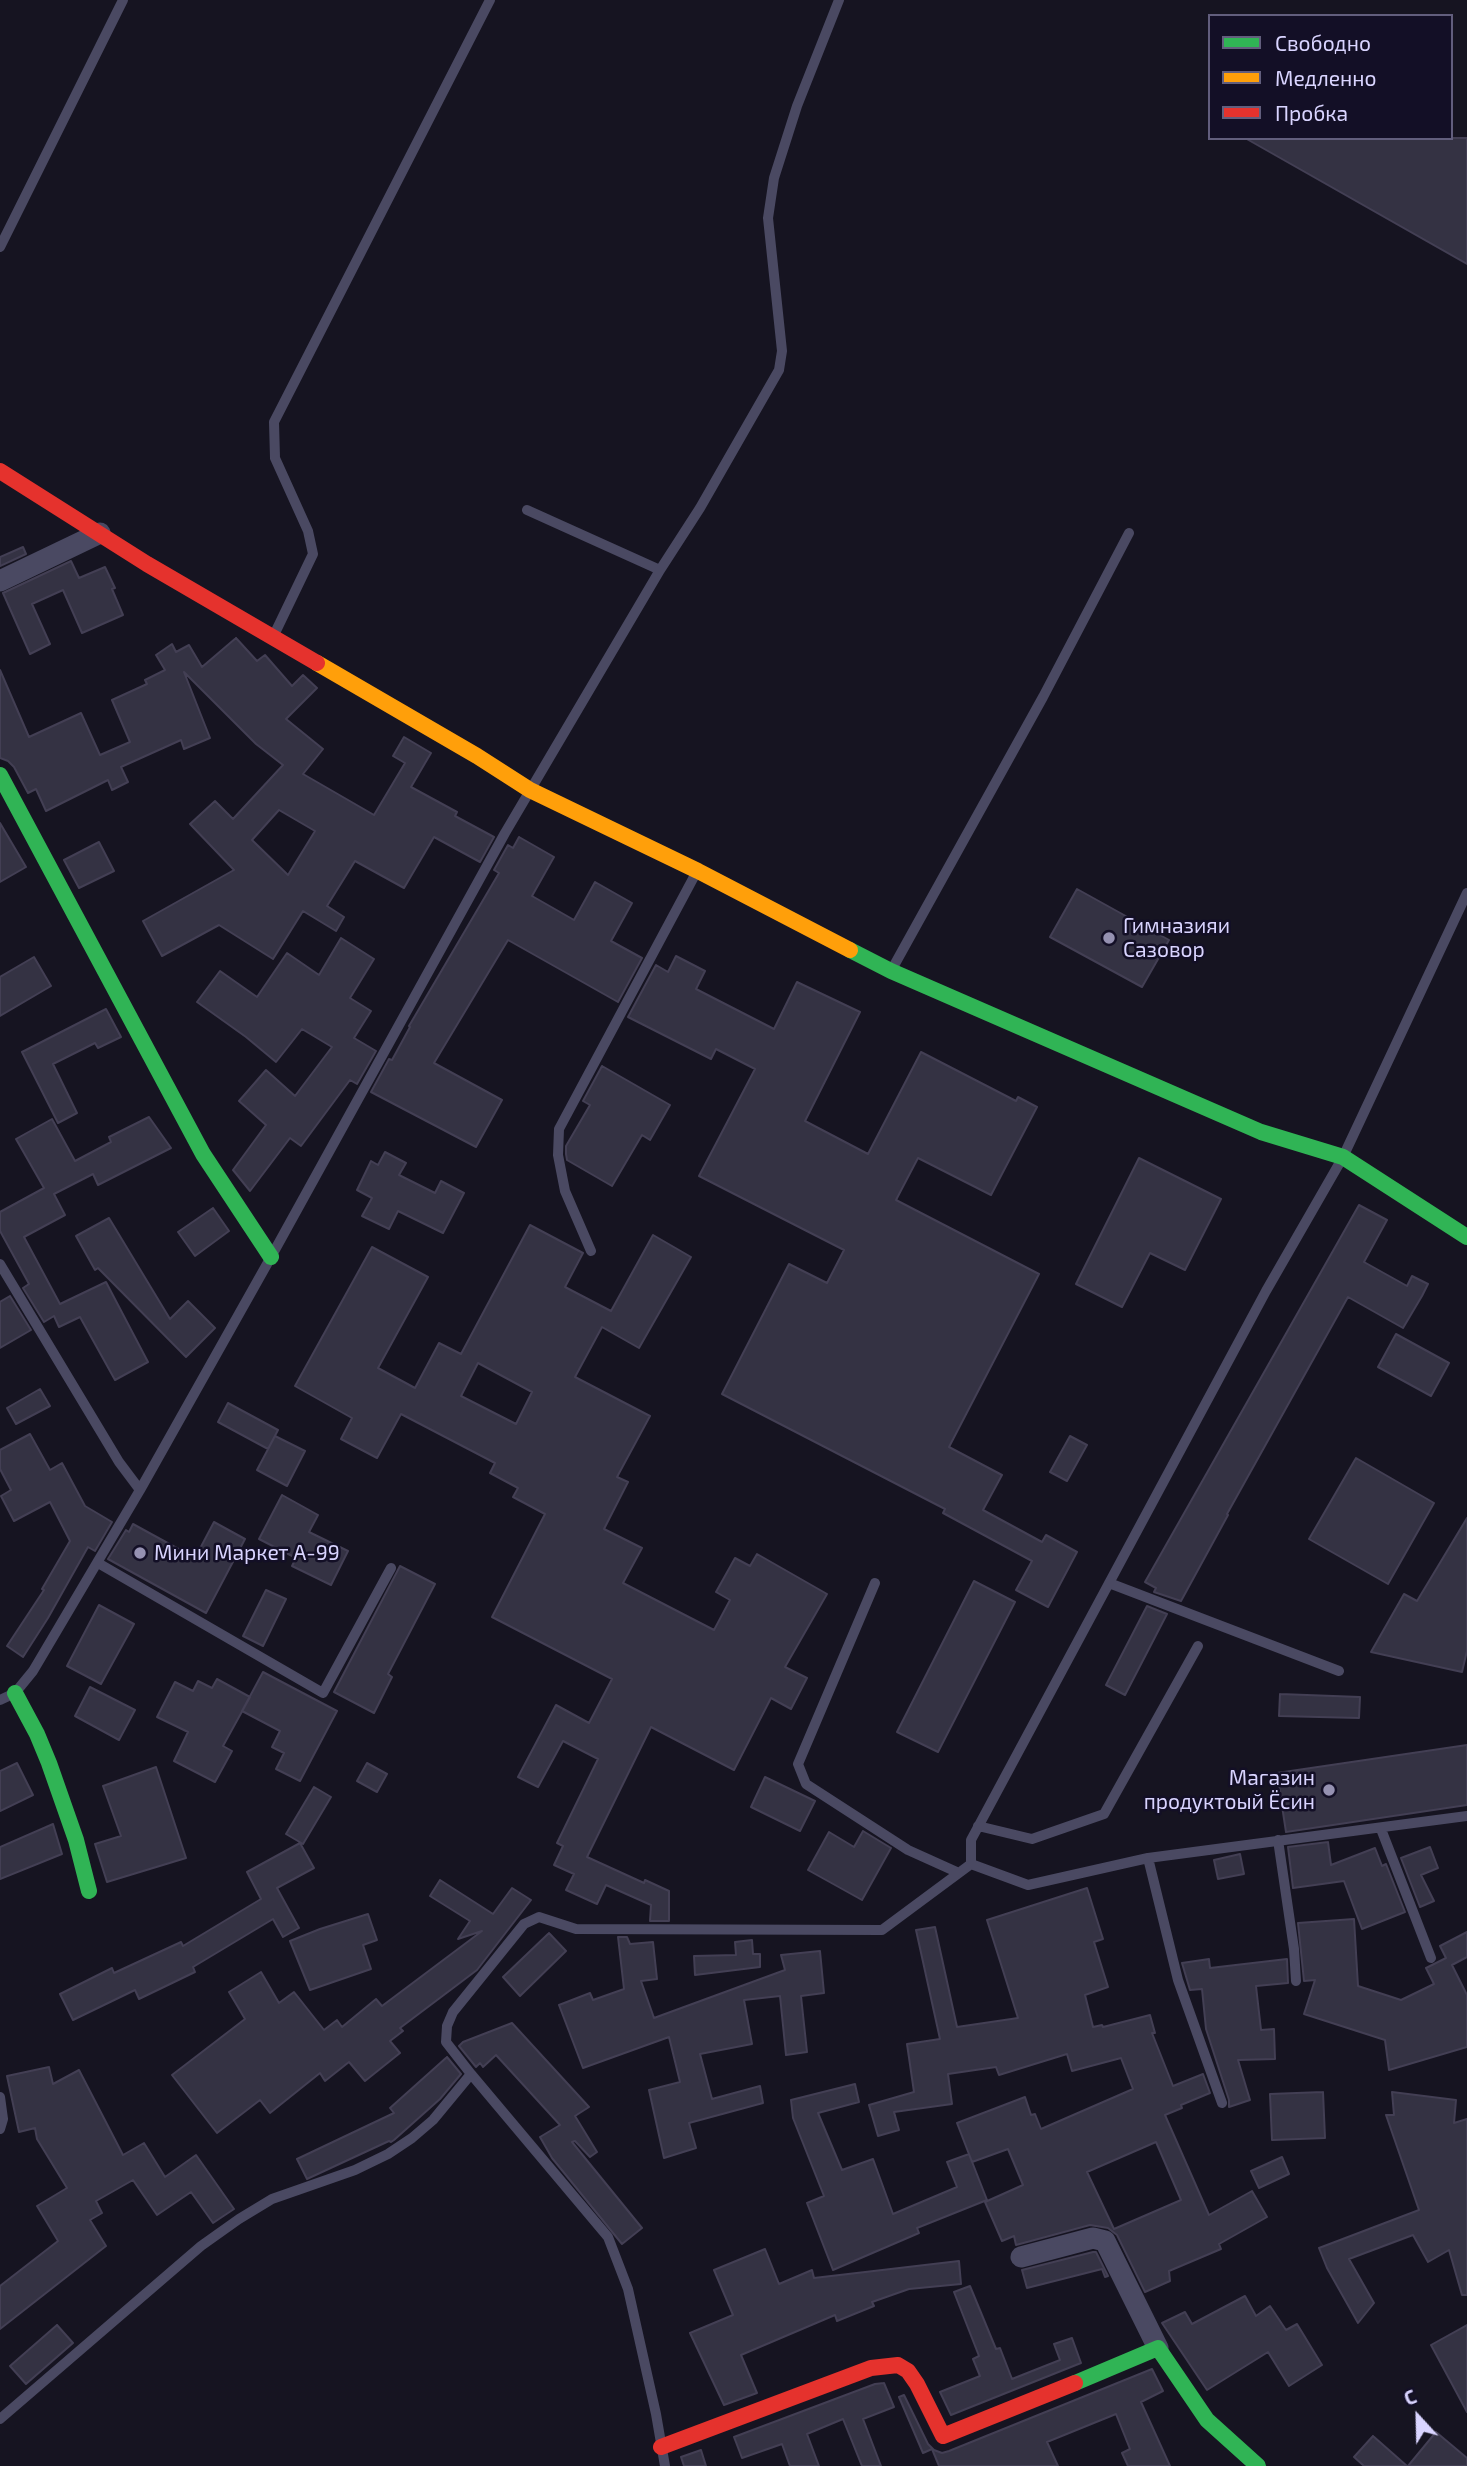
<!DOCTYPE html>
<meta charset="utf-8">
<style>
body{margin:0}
#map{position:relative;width:1467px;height:2466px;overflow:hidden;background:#161421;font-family:"Exo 2",sans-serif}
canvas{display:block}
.legend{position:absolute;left:1208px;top:14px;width:245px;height:126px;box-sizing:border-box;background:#130f26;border:2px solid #625e7d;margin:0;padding:9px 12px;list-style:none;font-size:21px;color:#d9d4ff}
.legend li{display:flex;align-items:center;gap:14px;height:35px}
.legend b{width:35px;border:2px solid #625e7d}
.north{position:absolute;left:1383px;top:2382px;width:70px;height:70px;-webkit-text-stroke:5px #130f26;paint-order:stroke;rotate:338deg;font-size:19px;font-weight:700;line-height:28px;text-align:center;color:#d9d4ff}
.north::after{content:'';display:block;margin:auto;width:24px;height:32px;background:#d9d4ff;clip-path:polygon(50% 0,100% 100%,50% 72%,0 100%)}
</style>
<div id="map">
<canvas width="1467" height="2466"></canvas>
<ul class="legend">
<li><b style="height:9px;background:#30b455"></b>Свободно</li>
<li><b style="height:9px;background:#ff9f0a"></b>Медленно</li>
<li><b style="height:9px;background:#e5322d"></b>Пробка</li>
</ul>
<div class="north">С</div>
</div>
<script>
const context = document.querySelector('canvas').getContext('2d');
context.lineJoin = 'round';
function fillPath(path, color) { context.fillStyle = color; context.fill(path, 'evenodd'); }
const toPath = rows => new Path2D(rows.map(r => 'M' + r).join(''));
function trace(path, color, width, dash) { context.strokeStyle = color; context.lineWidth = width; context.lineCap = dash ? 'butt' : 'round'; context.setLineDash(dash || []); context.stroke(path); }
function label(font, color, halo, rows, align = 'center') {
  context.font = font + ' "Exo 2",sans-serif'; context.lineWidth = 5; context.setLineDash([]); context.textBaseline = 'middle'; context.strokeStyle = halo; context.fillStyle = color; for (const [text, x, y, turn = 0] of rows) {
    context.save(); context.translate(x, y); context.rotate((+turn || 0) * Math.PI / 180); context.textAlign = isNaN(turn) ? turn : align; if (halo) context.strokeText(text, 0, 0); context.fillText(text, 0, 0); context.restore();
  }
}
const building = toPath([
 [1245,138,1467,138,1467,264,1245,138],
 [23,547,26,554,0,566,0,557,23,547],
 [71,561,79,578,105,567,115,588,112,589,123,615,82,633,63,590,32,604,50,644,30,654,3,593,71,561],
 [236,638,257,661,265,655,292,686,303,675,317,688,286,719,323,749,303,774,374,815,405,763,393,756,404,737,431,753,411,787,457,812,455,816,494,837,480,862,434,837,404,888,355,861,327,906,344,917,336,931,303,911,273,959,219,925,162,956,143,921,234,870,190,824,215,801,233,819,283,765,256,744,184,672,210,738,184,749,181,740,121,767,128,782,112,790,108,780,46,811,36,789,28,793,14,767,8,761,0,758,0,670,29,737,81,713,100,755,130,742,112,700,147,684,145,680,165,670,156,655,172,644,176,652,189,645,202,667,236,638],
 [279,810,315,831,288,875,252,840,279,810],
 [0,823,26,867,0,882,0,823],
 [519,837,554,857,532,896,574,920,595,882,632,903,611,941,642,958,618,1002,508,940,434,1063,502,1100,476,1147,371,1092,389,1059,392,1060,410,1027,409,1026,499,873,494,870,508,845,513,848,519,837],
 [99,842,114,871,79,888,64,860,99,842],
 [1077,889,1169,940,1142,987,1050,937,1077,889],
 [341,938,374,959,350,998,371,1011,354,1038,376,1051,357,1084,350,1080,301,1146,290,1138,250,1191,233,1170,266,1125,239,1101,266,1070,295,1096,332,1047,302,1029,276,1062,246,1037,197,1002,220,971,257,997,287,953,319,975,341,938],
 [676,956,705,971,696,989,774,1029,797,982,860,1012,805,1121,868,1154,921,1052,1016,1101,1018,1097,1037,1107,991,1195,918,1158,896,1200,1039,1274,949,1447,1002,1475,983,1510,1042,1542,1046,1535,1077,1552,1048,1607,1016,1590,1032,1561,943,1513,945,1509,722,1394,789,1264,827,1283,844,1250,699,1176,755,1069,716,1049,711,1059,628,1017,656,965,668,972,676,956],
 [34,957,51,986,0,1016,0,977,34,957],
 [106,1009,121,1037,98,1048,95,1043,53,1064,77,1113,58,1123,22,1052,106,1009],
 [602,1066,670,1105,650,1140,642,1135,612,1186,567,1160,566,1154,566,1146,590,1105,583,1101,602,1066],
 [149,1117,171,1148,98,1185,93,1174,54,1194,65,1215,24,1237,60,1304,106,1282,148,1362,115,1380,80,1317,59,1327,54,1316,44,1322,23,1288,29,1284,0,1231,0,1212,44,1188,16,1139,52,1119,75,1161,111,1142,109,1137,149,1117],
 [385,1152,406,1163,399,1175,435,1193,441,1181,464,1193,443,1233,398,1211,389,1229,362,1216,372,1198,357,1190,371,1161,378,1165,385,1152],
 [1139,1158,1221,1199,1185,1270,1150,1253,1122,1307,1076,1284,1139,1158],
 [1359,1205,1387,1220,1364,1262,1407,1286,1412,1276,1428,1284,1422,1296,1403,1328,1348,1297,1227,1514,1228,1515,1181,1601,1154,1592,1156,1588,1145,1582,1359,1205],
 [213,1208,229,1231,195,1256,178,1232,213,1208],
 [109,1218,170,1319,188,1301,215,1328,186,1357,98,1268,95,1270,76,1236,109,1218],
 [530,1225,583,1253,565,1287,611,1311,653,1235,691,1257,639,1348,602,1327,575,1377,650,1416,617,1477,628,1482,604,1529,642,1548,623,1583,714,1630,730,1600,716,1592,735,1558,750,1566,757,1554,827,1594,785,1667,807,1678,791,1709,771,1698,734,1770,651,1727,587,1857,644,1883,645,1880,669,1891,669,1921,650,1921,651,1905,606,1885,597,1904,566,1890,574,1874,554,1865,563,1846,557,1843,598,1759,563,1741,538,1787,518,1777,556,1705,589,1723,612,1679,492,1617,545,1514,513,1497,518,1488,490,1473,495,1463,401,1414,377,1458,341,1439,352,1418,295,1386,372,1247,428,1277,378,1368,415,1388,439,1343,461,1354,530,1225],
 [478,1363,532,1392,516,1424,461,1396,478,1363],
 [10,1296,31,1330,0,1348,0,1302,10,1296],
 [1396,1334,1449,1363,1431,1396,1378,1367,1396,1334],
 [40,1389,50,1406,16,1424,7,1408,40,1389],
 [228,1403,278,1430,268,1449,218,1422,228,1403],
 [30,1434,50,1470,62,1463,85,1506,112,1522,95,1551,88,1547,48,1618,23,1657,7,1646,44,1590,42,1589,70,1541,50,1502,14,1521,1,1496,11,1490,0,1469,0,1450,30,1434],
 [275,1436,305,1451,287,1486,257,1470,275,1436],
 [1070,1436,1087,1445,1067,1481,1050,1472,1070,1436],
 [1356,1458,1434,1503,1388,1584,1309,1539,1356,1458],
 [282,1495,318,1515,309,1532,348,1551,331,1585,292,1566,296,1558,259,1539,282,1495],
 [1467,1518,1467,1651,1462,1672,1371,1652,1404,1594,1417,1601,1467,1518],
 [214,1522,245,1539,206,1613,108,1559,126,1530,129,1532,133,1524,195,1558,214,1522],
 [400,1566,435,1584,388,1674,392,1677,374,1713,334,1692,400,1566],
 [974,1581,1015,1602,938,1752,897,1732,974,1581],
 [266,1590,286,1599,263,1646,243,1636,266,1590],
 [99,1605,134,1624,101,1684,67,1666,99,1605],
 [1147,1606,1167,1614,1125,1695,1106,1685,1147,1606],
 [263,1672,337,1711,300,1781,276,1769,284,1753,272,1747,280,1731,242,1711,263,1672],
 [217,1679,250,1697,223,1746,232,1751,215,1782,174,1761,188,1732,157,1717,175,1682,193,1691,198,1681,212,1688,217,1679],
 [90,1687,135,1710,119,1740,75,1716,90,1687],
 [1280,1694,1360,1697,1359,1718,1279,1716,1280,1694],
 [1467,1745,1467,1805,1286,1832,1277,1773,1467,1745],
 [17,1763,33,1795,0,1811,0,1771,17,1763],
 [367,1763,387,1774,377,1792,357,1781,367,1763],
 [156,1767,186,1858,107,1882,95,1844,121,1836,103,1786,156,1767],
 [765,1777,815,1801,800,1831,751,1807,765,1777],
 [314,1787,331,1797,303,1844,286,1834,314,1787],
 [53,1824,62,1854,0,1879,0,1847,53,1824],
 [863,1831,891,1848,862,1900,808,1870,829,1832,854,1847,863,1831],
 [1328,1842,1331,1865,1375,1848,1382,1866,1386,1864,1405,1912,1362,1929,1344,1881,1293,1888,1288,1847,1328,1842],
 [300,1843,314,1868,277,1888,299,1928,283,1937,273,1919,193,1967,195,1972,139,1999,135,1990,73,2020,60,1994,112,1968,114,1973,181,1942,183,1946,261,1899,247,1872,300,1843],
 [1430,1847,1438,1868,1421,1875,1434,1901,1420,1907,1401,1858,1430,1847],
 [1240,1854,1244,1874,1218,1879,1214,1860,1240,1854],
 [440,1880,493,1914,512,1888,531,1900,477,1970,400,2028,403,2031,390,2041,400,2053,365,2081,349,2062,325,2081,320,2073,270,2113,260,2100,217,2133,172,2075,245,2019,229,1992,261,1972,279,2003,294,1992,324,2030,337,2020,342,2027,376,1999,382,2006,482,1931,458,1939,470,1921,430,1896,440,1880],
 [1087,1888,1103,1939,1094,1942,1108,1987,1085,1995,1093,2027,1102,2025,1103,2027,1150,2015,1155,2033,1152,2033,1173,2086,1203,2074,1210,2093,1181,2105,1182,2108,1165,2115,1209,2215,1252,2191,1267,2217,1219,2244,1221,2249,1169,2271,1170,2281,1145,2292,1117,2235,1108,2228,1090,2225,1016,2245,1014,2236,1002,2241,985,2202,1023,2185,1008,2149,972,2162,957,2123,1025,2097,1031,2115,1035,2114,1041,2129,1133,2089,1121,2058,1072,2071,1067,2054,999,2075,996,2067,948,2074,952,2104,894,2112,899,2130,878,2136,869,2105,914,2092,907,2044,940,2039,916,1930,935,1927,957,2027,1018,2018,987,1920,1087,1888],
 [1156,2142,1181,2200,1114,2229,1087,2172,1156,2142],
 [368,1914,377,1940,363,1945,371,1969,310,1990,290,1941,320,1929,368,1914],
 [1354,1919,1358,1986,1401,2000,1434,1984,1426,1968,1446,1958,1440,1946,1467,1932,1467,1957,1452,1965,1467,1995,1467,2047,1389,2070,1385,2040,1304,2014,1315,1980,1304,1981,1298,1923,1354,1919],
 [549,1933,566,1951,520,1996,503,1977,549,1933],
 [618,1937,627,1937,630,1944,653,1942,657,1979,641,1981,654,2018,785,1970,781,1955,820,1951,824,1993,801,1996,807,2052,786,2055,780,1996,744,2000,752,2044,700,2054,712,2099,760,2086,763,2103,689,2123,696,2148,664,2158,649,2090,680,2082,669,2037,583,2068,559,2005,590,1993,593,2000,624,1989,618,1937],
 [752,1940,753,1954,760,1954,760,1967,695,1975,694,1956,736,1955,735,1942,752,1940],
 [1209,1959,1210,1968,1287,1959,1288,1983,1256,1986,1261,2030,1274,2029,1275,2059,1238,2060,1250,2100,1229,2107,1229,2100,1206,2029,1202,1989,1190,1990,1182,1963,1209,1959],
 [512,2023,589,2107,575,2116,597,2152,590,2157,575,2141,572,2142,642,2228,622,2244,552,2158,540,2137,560,2125,496,2055,483,2067,480,2063,476,2067,459,2046,463,2042,512,2023],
 [447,2057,461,2074,440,2099,394,2140,391,2142,389,2141,307,2179,297,2159,394,2113,390,2108,447,2057],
 [49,2067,53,2084,79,2070,123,2155,144,2143,165,2177,196,2155,234,2209,213,2223,191,2192,157,2215,133,2180,96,2201,102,2213,90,2220,106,2246,0,2329,0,2286,58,2241,37,2206,67,2188,37,2139,35,2128,19,2132,7,2076,49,2067],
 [855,2084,859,2102,818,2113,842,2170,873,2159,893,2214,957,2187,947,2162,969,2154,987,2200,917,2228,919,2233,833,2270,807,2203,824,2196,793,2118,791,2100,855,2084],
 [1323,2092,1325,2138,1272,2140,1270,2094,1323,2092],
 [1392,2092,1456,2100,1454,2123,1467,2119,1467,2295,1462,2295,1449,2250,1428,2262,1413,2235,1349,2259,1374,2303,1358,2323,1327,2268,1319,2248,1419,2210,1386,2115,1394,2115,1392,2092],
 [1282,2157,1289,2174,1259,2188,1251,2171,1282,2157],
 [765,2249,779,2284,812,2270,814,2278,959,2261,961,2284,909,2289,872,2302,874,2306,837,2321,835,2315,741,2355,757,2393,724,2405,690,2333,733,2315,714,2270,765,2249],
 [1093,2252,1096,2252,1108,2276,1105,2277,1102,2269,1027,2288,1022,2270,1093,2252],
 [970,2286,996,2349,1000,2348,1012,2379,1060,2360,1054,2344,1072,2338,1081,2363,951,2415,940,2392,980,2376,973,2359,979,2356,954,2292,970,2286],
 [1245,2296,1256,2316,1270,2306,1286,2330,1297,2324,1322,2365,1289,2386,1268,2352,1207,2390,1162,2323,1185,2312,1192,2324,1245,2296],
 [57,2325,73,2343,26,2384,10,2366,57,2325],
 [1467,2325,1467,2412,1431,2345,1467,2325],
 [1152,2369,1163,2391,1141,2402,1170,2466,1128,2466,1122,2453,1130,2449,1116,2414,1047,2442,1058,2466,939,2466,932,2449,923,2453,899,2397,904,2395,928,2444,934,2450,942,2453,949,2451,1152,2369],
 [884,2383,894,2407,863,2419,881,2466,862,2466,843,2419,807,2434,819,2466,790,2466,782,2444,742,2458,734,2437,875,2384,884,2383],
 [1436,2432,1467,2458,1467,2466,1408,2466,1436,2432],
 [1373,2436,1407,2466,1364,2466,1354,2457,1373,2436],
 [701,2450,706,2466,684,2466,681,2457,701,2450]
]);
fillPath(building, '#343243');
trace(building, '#433f54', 2);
trace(toPath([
 [0,247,123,0],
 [527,510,660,570],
 [274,635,313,554,308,531,275,458,274,422,490,0],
 [891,971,1043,697,1129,533],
 [591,1251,565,1191,558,1155,559,1129,696,873],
 [0,1264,119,1462,140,1490,271,1257,505,833,660,570,700,508,779,370,782,351,768,218,774,178,797,106,839,0],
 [98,1563,323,1693,391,1568],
 [875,1583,798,1764,806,1784,908,1850,959,1873],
 [1109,1583,1339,1671],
 [0,1700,15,1693,33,1671,140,1490],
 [978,1826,1032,1839,1104,1814,1198,1646],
 [1381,1829,1431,1958],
 [1278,1840,1294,1949,1296,1981],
 [1148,1858,1178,1980,1222,2103],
 [971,1864,1028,1885,1148,1858,1467,1816],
 [471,2074,608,2237,628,2289,656,2414,665,2466],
 [0,2097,3,2119,0,2129],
 [0,2419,201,2246,239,2219,272,2199,355,2170,388,2154,412,2138,433,2120,471,2074,446,2042,447,2026,453,2012,524,1924,539,1917,576,1929,882,1930,971,1864,971,1840,1266,1291,1343,1157,1467,893]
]), '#4a4962', 10);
trace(toPath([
 [0,581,100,533],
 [1021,2257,1093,2238,1105,2241,1158,2348]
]), '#4a4962', 21);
trace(toPath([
 [0,775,203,1154,271,1257],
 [850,950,891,971,1261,1132,1343,1157,1467,1237],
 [15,1693,37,1734,49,1763,76,1840,89,1891],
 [1075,2383,1158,2348,1207,2420,1258,2466]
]), '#30b455', 16);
trace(toPath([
 [317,663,477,756,530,790,698,871,850,950]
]), '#ff9f0a', 16);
trace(toPath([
 [0,471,147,564,317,663],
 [661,2447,871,2368,898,2365,908,2371,917,2384,943,2436,1075,2383]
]), '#e5322d', 16);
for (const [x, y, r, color] of [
 [1109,938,7,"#9591b1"],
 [140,1553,7,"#9591b1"],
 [1329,1790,7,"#9591b1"]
]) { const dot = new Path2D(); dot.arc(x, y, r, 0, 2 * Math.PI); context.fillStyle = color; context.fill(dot); trace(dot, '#130f26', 2.5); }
label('21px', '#d9d4ff', '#130f26', [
 ["Гимназияи",1123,926],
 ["Сазовор",1123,950],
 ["Мини Маркет А-99",154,1553],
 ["Магазин",1315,1778,"right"],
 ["продуктоый Ёсин",1315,1802,"right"]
], 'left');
</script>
